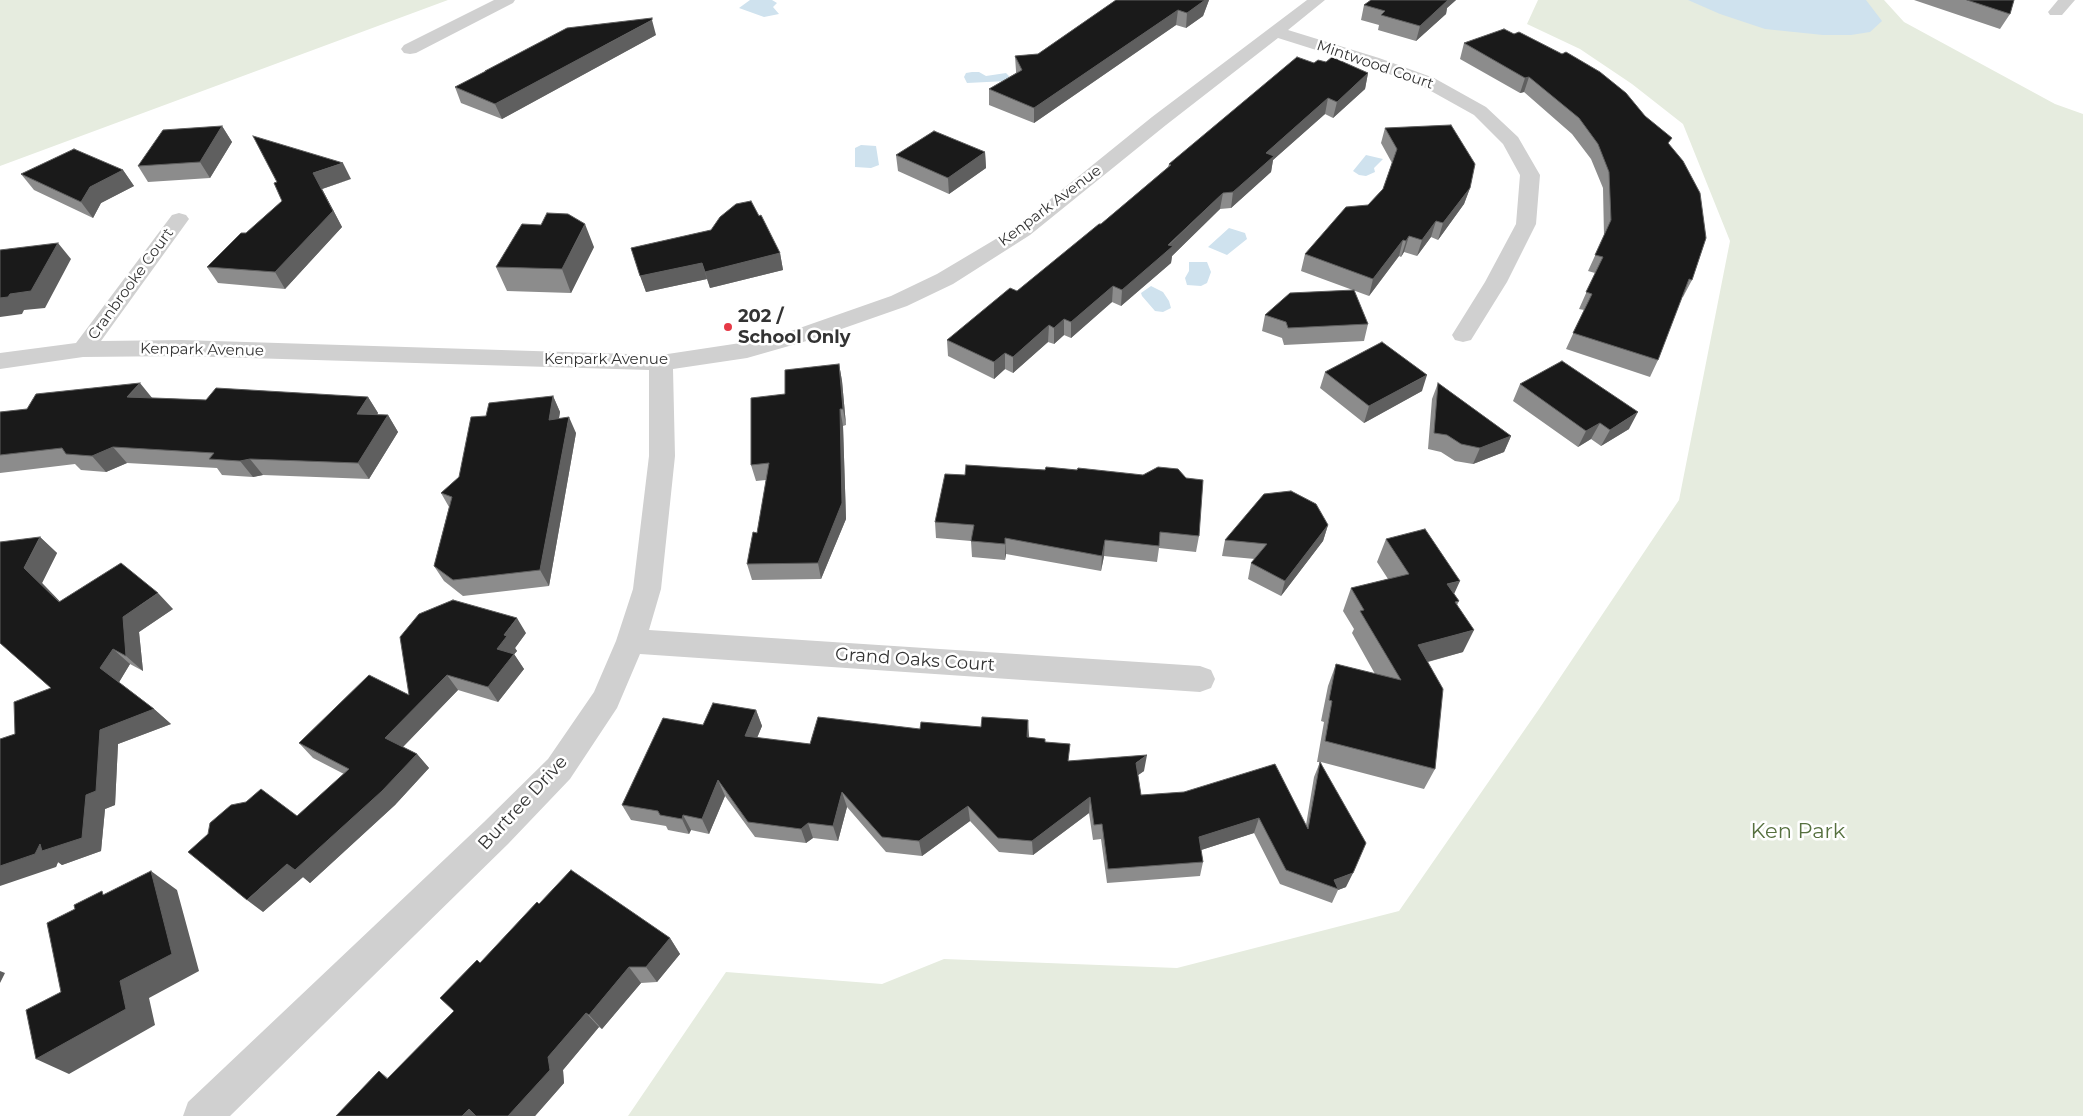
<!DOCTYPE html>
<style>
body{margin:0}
canvas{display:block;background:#fff}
</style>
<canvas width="2083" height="1116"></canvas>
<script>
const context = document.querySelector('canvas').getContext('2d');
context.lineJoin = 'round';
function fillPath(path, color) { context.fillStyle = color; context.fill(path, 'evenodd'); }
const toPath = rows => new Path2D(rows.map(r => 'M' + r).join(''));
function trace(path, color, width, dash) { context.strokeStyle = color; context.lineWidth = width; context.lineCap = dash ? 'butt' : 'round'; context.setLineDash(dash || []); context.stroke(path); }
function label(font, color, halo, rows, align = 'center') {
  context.font = font + ' Montserrat,sans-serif'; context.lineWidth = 5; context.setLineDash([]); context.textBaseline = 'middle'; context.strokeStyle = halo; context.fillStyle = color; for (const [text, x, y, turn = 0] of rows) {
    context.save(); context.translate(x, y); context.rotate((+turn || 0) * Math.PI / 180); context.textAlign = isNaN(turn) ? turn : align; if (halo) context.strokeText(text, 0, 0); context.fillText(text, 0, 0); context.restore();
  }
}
fillPath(toPath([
 [0,0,448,0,0,166],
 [1538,0,1884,0,1904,22,2055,104,2083,114,2083,1116,628,1116,726,972,882,984,944,959,1177,968,1399,911,1539,709,1679,500,1730,241,1683,124,1632,84,1580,49,1527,24]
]), '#e6ecdf');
fillPath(toPath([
 [750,0,772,0,777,3,773,7,779,14,764,17,739,8],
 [1688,0,1866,0,1882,21,1870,32,1851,35,1823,35,1765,29,1720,14],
 [972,72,979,72,986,76,1006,73,1009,76,1007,81,967,83,964,77,966,73],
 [861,145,876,146,879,165,871,168,855,167,855,148],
 [1366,155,1383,159,1374,168,1375,172,1366,176,1359,175,1353,171],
 [1229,228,1245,233,1247,239,1227,255,1208,247],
 [1189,262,1207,262,1211,272,1207,283,1201,286,1187,285,1185,278,1189,271],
 [1151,286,1163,292,1169,301,1171,308,1163,312,1155,311,1142,296,1141,293]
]), '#cfe2ee');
fillPath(toPath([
 [494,0,515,0,513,3,416,53,410,54,404,53,401,49,404,45,494,0],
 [1307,0,1325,0,1288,30,1379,58,1434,78,1486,107,1518,137,1540,175,1536,224,1507,282,1471,340,1463,342,1455,340,1452,335,1485,282,1516,224,1520,175,1503,144,1474,115,1422,86,1367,66,1278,38,1166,125,1030,235,953,284,907,306,810,340,747,358,673,369,675,456,661,589,649,630,1200,666,1211,670,1215,679,1211,688,1200,692,640,654,617,708,570,779,508,844,230,1116,183,1116,188,1102,484,822,548,759,594,692,616,641,633,589,649,456,649,370,182,356,83,357,0,369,0,353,76,343,172,215,179,213,186,215,189,219,101,341,182,340,661,355,747,342,794,330,891,296,937,274,1016,227,1152,117,1307,0],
 [2058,0,2075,0,2062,15,2050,15,2048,12,2058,0]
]), '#d0d0d0');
fillPath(toPath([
 [1116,0,1209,0,1203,16,1186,28,1176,25,1034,123,989,105,989,89,1016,73,1016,71,1015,56,1038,54],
 [1371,0,1456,0,1447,8,1446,14,1416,41,1378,30,1379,25,1361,20,1364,5],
 [1914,0,2014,0,2010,14,2000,29],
 [656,35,502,119,461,103,455,87,485,72,485,71],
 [1464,43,1669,144,1692,280,1683,297,1682,296,1658,360,1650,377,1566,349,1584,310,1579,309,1595,273,1588,271,1604,236,1603,188,1591,159,1572,134,1524,92,1520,93,1460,59],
 [1314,63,1368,73,1365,89,1333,118,1325,114,1273,160,1271,172,1231,208,1220,209,1172,256,1171,263,1121,306,1112,302,1071,338,1064,335,1054,344,1048,342,1013,373,1005,369,994,379,948,356,947,340,1017,291,1101,224,1168,167,1169,164],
 [222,126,232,142,210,178,148,182,138,166],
 [1385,128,1470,188,1464,204,1438,240,1431,237,1417,256,1404,252,1401,257,1399,256,1369,296,1301,271,1305,254,1368,205,1383,189,1392,163,1381,143],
 [985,152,986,168,949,194,898,171,896,155],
 [123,170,134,186,101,203,93,218,34,190,21,174],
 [351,179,322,189,342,227,285,289,218,283,207,267,246,233,282,201],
 [759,216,780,253,783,270,710,288,707,279,646,292,631,248,711,230],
 [594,247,571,293,507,291,496,267],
 [1265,315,1368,324,1364,341,1284,345,1282,338,1262,331],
 [839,364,842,381,846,425,843,426,846,519,821,579,752,580,747,564,757,533,766,480,756,481,751,465,785,394],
 [1325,372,1422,391,1364,423,1320,388],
 [1438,383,1511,436,1504,452,1473,464,1455,461,1441,452,1428,449,1432,399],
 [1520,384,1629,429,1601,446,1591,439,1578,447,1513,401],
 [553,396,560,412,559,418,576,433,549,586,463,596,444,581,434,566,449,507,441,493,459,477,486,416],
 [368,397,378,413,377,415,388,415,398,432,369,479,263,475,253,477,222,475,217,468,127,463,106,472,81,470,75,464,0,473,0,412,152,398,206,400],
 [1045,470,1077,470,1199,536,1196,552,1159,548,1157,562,1104,556,1101,571,1006,554,1005,560,972,557,971,541,936,538,935,522,965,475],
 [1328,525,1323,541,1281,596,1248,579,1251,563,1255,559,1222,556,1225,540],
 [40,537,57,553,42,583,60,602,173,609,139,632,143,671,130,664,119,682,154,709,171,724,118,744,115,805,105,809,101,851,62,865,58,862,56,867,15,734,51,688,0,643],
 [1386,539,1454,594,1459,601,1457,605,1463,652,1428,662,1435,769,1424,789,1321,762,1346,887,1338,890,1332,903,1280,884,1254,833,1201,850,1203,862,1200,876,1107,883,1101,839,1093,840,1089,813,1033,855,999,852,970,821,922,856,886,852,847,807,838,841,813,838,806,843,755,837,725,796,709,834,691,830,689,834,668,830,666,826,631,820,622,805,703,725,756,710,762,726,757,738,810,744,920,729,1045,739,1045,742,1069,761,1144,771,1138,775,1141,795,1306,825,1314,777,1320,762,1317,762,1324,722,1321,721,1328,686,1336,664,1375,674,1352,633,1354,629,1343,611,1351,588,1388,579,1377,562],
 [526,633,515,648,517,651,514,654,524,669,498,702,458,690,403,747,417,754,429,768,395,805,310,883,303,877,263,912,297,816,344,774,313,758,299,743,409,695],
 [539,904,670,938,680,954,657,982,641,983,602,1029,599,1027,563,1070,564,1083,535,1116,336,1116,379,1071,388,1078,454,1011,480,963]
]), '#8c8c8c');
fillPath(toPath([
 [1205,0,1209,0,1203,16,1186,28,1187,13],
 [1446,0,1456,0,1447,8,1446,14,1416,41,1420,26],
 [1178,10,1176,25,1034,123,1034,108],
 [652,20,656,35,502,119,495,104],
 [1368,73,1365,89,1333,118,1337,102],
 [1529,77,1524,92,1520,93,1525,78],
 [1328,98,1325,114,1273,160,1271,172,1231,208,1233,192,1266,153],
 [222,126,232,142,210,178,200,162],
 [985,152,986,168,949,194,948,178],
 [343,163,351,179,322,189,342,227,285,289,275,272,313,173],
 [123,170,134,186,101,203,93,218,81,202,90,187],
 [1470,188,1464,204,1438,240,1443,223],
 [1223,193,1220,209,1172,256,1171,263,1121,306,1122,290],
 [1436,221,1431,237,1417,256,1422,240],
 [585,224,594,247,571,293,562,269],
 [1409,236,1404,252,1401,257,1406,241],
 [1403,240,1399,256,1369,296,1373,279],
 [58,243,71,259,45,308,24,310,22,314,0,317,0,298,10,294],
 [780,253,783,270,710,288,705,272],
 [702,263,707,279,646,292,640,276],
 [1113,286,1112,302,1071,338,1071,322],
 [1064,319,1064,335,1054,344,1054,328],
 [1049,325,1048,342,1013,373,1013,357],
 [1005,353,1005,369,994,379,994,362],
 [839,364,842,381,846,425,843,409],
 [1427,375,1422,391,1364,423,1369,406],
 [140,383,153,399,127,397],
 [553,396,560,412,556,436,549,420],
 [368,397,378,413,367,430,357,414],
 [840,409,843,426,846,519,821,579,818,563],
 [1638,412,1629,429,1601,446,1610,430],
 [388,415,398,432,369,479,358,463],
 [569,417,576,433,549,586,540,570],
 [1600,423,1591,439,1578,447,1586,431],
 [1511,436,1504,452,1473,464,1480,448],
 [113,447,127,463,106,472,92,456],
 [250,459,263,475,253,477,240,461],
 [1328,525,1323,541,1281,596,1285,581],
 [40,537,57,553,42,583,76,618,59,602,24,568],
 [1005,538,1006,554,1005,560],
 [1105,540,1104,556,1101,571,1102,556],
 [1460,581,1450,603,1447,584],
 [158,593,173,609,139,632,143,671,126,656,123,617],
 [517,618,526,633,515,648,517,651,506,664,497,649,504,635],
 [1474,630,1463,652,1408,667,1418,645],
 [113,649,130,664,118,684,100,668],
 [514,654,524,669,498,702,488,687],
 [447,675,458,690,397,753,385,738],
 [154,709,171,724,118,744,115,805,105,809,101,851,62,865,58,862,56,867,0,886,0,865,40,844,86,795,100,730],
 [756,710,762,726,751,752,745,736],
 [1028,720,1029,736,1027,753,1027,737],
 [417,754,429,768,395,805,310,883,303,877,263,912,247,900,287,864],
 [1147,755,1144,771,1134,778,1136,763],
 [718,780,725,796,709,834,702,819],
 [842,792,847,807,838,841,833,826],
 [1090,797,1089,813,1033,855,1032,841],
 [968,806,970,821,922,856,919,841],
 [683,815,691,830,689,834,682,819],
 [1259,818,1254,833,1195,852,1199,837],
 [808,823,813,838,806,843,801,829],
 [151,871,177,890,199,971,149,998,155,1025,69,1074,36,1059,120,981],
 [1353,873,1346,887,1338,890,1338,889,1334,880],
 [670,938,680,954,657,982,646,967],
 [629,967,641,983,602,1029,589,1015],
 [0,971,5,973,0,983],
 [586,1013,599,1027,563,1070,564,1083,535,1116,508,1116,548,1057],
 [469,1109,479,1116,462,1116]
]), '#5f5f5f');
const building = toPath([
 [1116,0,1205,0,1187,13,1178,10,1034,108,989,89,1022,70,1015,56,1038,54,1116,0],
 [1371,0,1448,0,1420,26,1381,15,1385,11,1364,5,1371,0],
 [1967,0,2014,0,2010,14,1967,0],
 [652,18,652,20,495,104,455,87,486,71,485,71,567,28,652,18],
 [1504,29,1514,34,1519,32,1562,54,1566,52,1600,72,1626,93,1645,116,1672,138,1668,143,1683,161,1700,193,1706,238,1692,280,1689,279,1658,360,1573,333,1592,294,1586,292,1603,257,1595,255,1611,220,1609,172,1598,144,1579,118,1529,77,1525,78,1464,43,1504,29],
 [1297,57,1314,63,1318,60,1326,62,1332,57,1368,73,1337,102,1328,98,1266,153,1274,156,1233,192,1223,193,1168,245,1173,246,1122,290,1113,286,1071,322,1064,319,1054,328,1049,325,1013,357,1005,353,994,362,947,340,1010,288,1017,291,1099,224,1101,224,1171,165,1169,164,1297,57],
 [1451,125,1475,164,1470,188,1443,223,1436,221,1422,240,1409,236,1406,241,1403,240,1373,279,1305,254,1346,207,1368,205,1383,189,1397,149,1385,128,1451,125],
 [222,126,200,162,138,166,163,130,222,126],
 [934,131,985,152,948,178,896,155,934,131],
 [253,136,343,163,313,173,333,211,275,272,207,267,241,233,246,233,282,201,274,183,277,182,253,136],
 [74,149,123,170,90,187,81,202,21,174,74,149],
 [751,201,759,216,761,215,780,253,705,272,702,263,640,276,631,248,711,230,720,217,736,204,751,201],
 [547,213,568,214,585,224,562,269,496,267,522,224,541,225,547,213],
 [58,243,31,291,10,294,8,297,0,298,0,250,58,243],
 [1354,290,1368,324,1288,328,1286,322,1265,315,1290,293,1354,290],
 [1382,342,1427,375,1369,406,1325,372,1382,342],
 [1562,361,1638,412,1610,430,1600,423,1586,431,1520,384,1562,361],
 [839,364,843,409,840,409,842,503,818,563,747,564,753,532,757,533,769,463,751,465,751,398,785,394,785,370,839,364],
 [140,383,127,397,206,400,216,388,368,397,357,414,388,415,358,463,250,459,240,461,209,459,214,453,113,447,92,456,66,454,62,448,0,455,0,412,27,409,36,394,140,383],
 [1438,383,1511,436,1480,448,1461,444,1447,435,1434,433,1438,383],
 [553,396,549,420,569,417,540,570,453,580,434,566,452,497,441,493,459,477,471,417,486,416,489,403,553,396],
 [966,465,1045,470,1046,467,1077,470,1078,468,1143,475,1158,467,1178,469,1186,478,1203,480,1199,536,1160,532,1159,546,1105,540,1102,556,1005,538,1005,544,971,541,974,525,935,522,945,474,965,475,966,465],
 [1291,491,1316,504,1328,525,1285,581,1251,563,1267,544,1225,540,1264,494,1291,491],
 [1425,529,1460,581,1447,584,1459,601,1455,602,1474,630,1418,645,1443,689,1435,769,1325,741,1332,701,1329,700,1336,664,1401,680,1360,611,1364,610,1351,588,1409,574,1386,539,1425,529],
 [40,537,24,568,59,602,121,563,158,593,123,617,126,656,113,649,100,668,154,709,100,730,96,791,86,795,82,838,42,851,40,844,35,854,0,866,0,739,15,734,14,702,51,688,0,643,0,542,40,537],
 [453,600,517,618,504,635,507,636,497,649,514,654,488,687,447,675,385,738,417,754,382,791,295,870,287,864,247,900,188,852,208,834,210,823,231,805,246,802,261,789,297,816,349,769,299,743,369,675,409,695,400,637,419,614,453,600],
 [713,703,756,710,745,736,810,744,818,717,920,729,921,722,981,727,982,717,1028,720,1027,737,1045,739,1045,742,1070,744,1068,761,1147,755,1136,763,1141,795,1184,792,1275,764,1308,829,1320,762,1366,843,1353,873,1334,880,1338,889,1286,870,1259,818,1199,837,1203,862,1108,869,1102,824,1094,825,1090,797,1032,841,998,838,968,806,919,841,882,837,842,792,833,826,808,823,801,829,748,822,718,780,702,819,683,815,682,819,660,815,658,811,622,805,663,718,703,725,713,703],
 [571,870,670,938,646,967,629,967,589,1015,586,1013,548,1057,550,1070,508,1116,476,1116,469,1109,462,1116,336,1116,379,1071,387,1079,454,1011,440,998,477,960,480,963,537,902,539,904,571,870],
 [151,871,172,954,120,981,126,1009,36,1059,26,1010,61,992,47,923,75,909,74,905,102,891,103,895,151,871]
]);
fillPath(building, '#1a1a1a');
trace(building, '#5f5f5f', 1);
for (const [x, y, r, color] of [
 [728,327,5,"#e63946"]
]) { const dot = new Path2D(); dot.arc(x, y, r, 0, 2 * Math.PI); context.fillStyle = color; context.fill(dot); trace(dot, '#fff', 2); }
label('15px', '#333', '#fff', [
 ["Mintwood Court",1375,65,19],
 ["Kenpark Avenue",1050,206,-37],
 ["Cranbrooke Court",131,284,-54],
 ["Kenpark Avenue",202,350,1],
 ["Kenpark Avenue",606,360]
]);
label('bold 18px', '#333', '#fff', [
 ["202 /",738,317],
 ["School Only",738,338]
], 'left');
label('18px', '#333', '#fff', [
 ["Grand Oaks Court",915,660,4],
 ["Burtree Drive",523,803,-47]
]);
label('21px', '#56703f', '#fff', [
 ["Ken Park",1798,832]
]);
</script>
